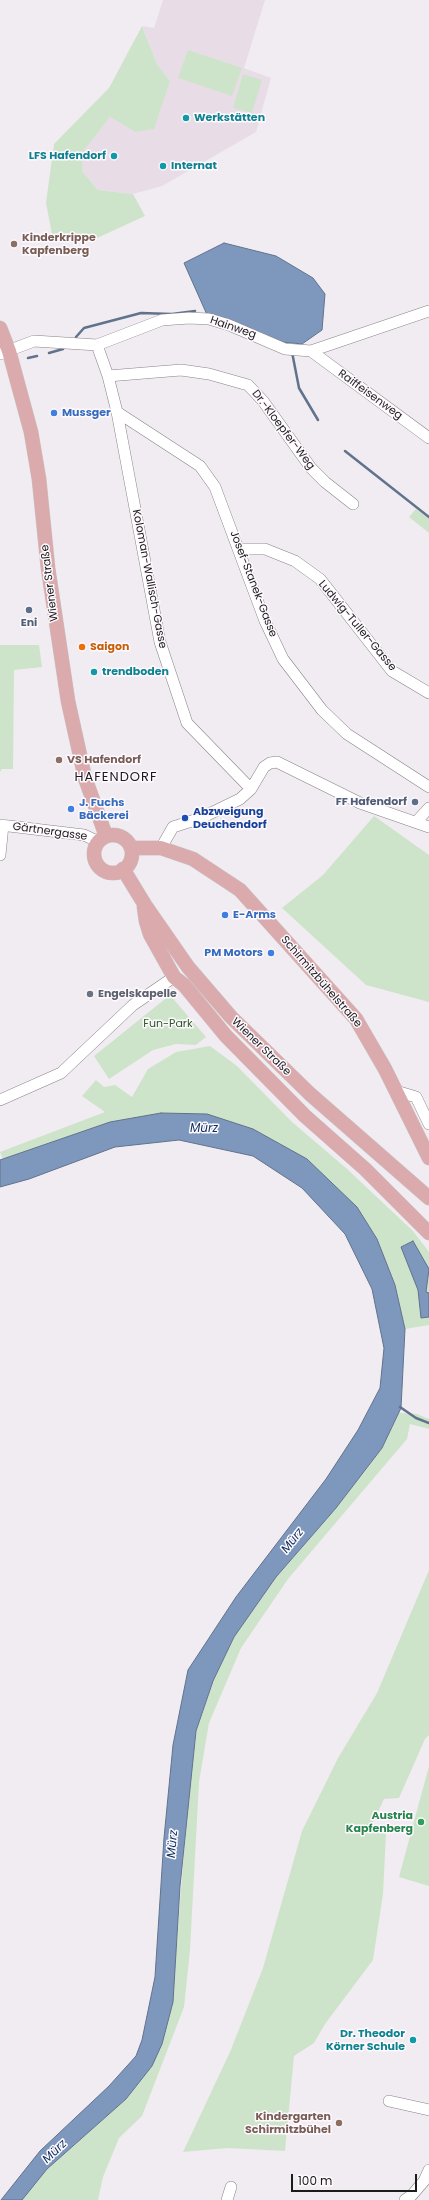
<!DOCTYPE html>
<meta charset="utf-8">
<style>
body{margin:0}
#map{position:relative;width:429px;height:2200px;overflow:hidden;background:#f1ecf1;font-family:Poppins,sans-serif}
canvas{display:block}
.scale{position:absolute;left:291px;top:2174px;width:126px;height:18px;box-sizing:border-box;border:2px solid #1c1b1c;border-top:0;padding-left:5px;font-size:12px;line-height:14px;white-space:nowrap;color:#1c1b1c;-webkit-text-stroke:3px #fef9fe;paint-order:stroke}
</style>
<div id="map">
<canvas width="429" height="2200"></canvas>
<div class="scale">100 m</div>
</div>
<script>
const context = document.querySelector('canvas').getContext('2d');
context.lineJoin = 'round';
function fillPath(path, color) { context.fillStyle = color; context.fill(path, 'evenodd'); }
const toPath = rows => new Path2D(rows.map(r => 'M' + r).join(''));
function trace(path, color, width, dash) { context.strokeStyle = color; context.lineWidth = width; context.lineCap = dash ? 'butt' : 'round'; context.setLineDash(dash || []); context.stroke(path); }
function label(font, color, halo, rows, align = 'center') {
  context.font = font + ' Poppins,sans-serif'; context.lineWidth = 3; context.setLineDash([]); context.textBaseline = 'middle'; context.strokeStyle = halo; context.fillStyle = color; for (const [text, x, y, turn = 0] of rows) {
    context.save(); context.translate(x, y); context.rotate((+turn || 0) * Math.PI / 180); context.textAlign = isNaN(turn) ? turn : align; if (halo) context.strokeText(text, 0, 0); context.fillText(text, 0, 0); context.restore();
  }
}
fillPath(toPath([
 [163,0,265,0,244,68,271,78,256,132,162,186,133,194,98,190,83,172,80,154,110,117,135,132,170,81,157,64,142,26,154,28]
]), '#e8dde7');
fillPath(toPath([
 [142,26,157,64,170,81,154,129,135,132,110,117,81,154,83,172,98,190,133,194,145,216,84,244,52,234,46,203,54,144,109,88],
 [188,50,242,68,232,96,178,78],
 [243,74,262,80,252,113,233,108],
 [416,509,429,518,429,533,409,517],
 [0,645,39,645,42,667,14,670,13,769,2,769,0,772],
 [374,816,429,855,429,1002,366,985,282,908,323,875],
 [170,995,206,1037,196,1045,176,1044,153,1050,109,1079,94,1056],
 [210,1046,237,1066,292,1122,346,1168,413,1231,429,1252,429,1325,405,1329,395,1285,377,1239,307,1159,110,1122,3,1159,0,1152,105,1112,82,1096,96,1080,104,1087,115,1085,132,1097,148,1069,176,1052],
 [399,1413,417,1414,429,1419,429,1429,410,1424,407,1439,288,1579,241,1648,209,1723,199,1782,190,1950,184,2007,142,2116,119,2138,103,2177,98,2200,22,2200,47,2169,126,2099,152,2066,177,1942,188,1799,196,1731,213,1681,234,1637,276,1577,336,1508,382,1448],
 [429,1570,429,1735,425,1739,399,1798,384,1799,371,1827,386,1834,383,1894,373,1960,325,2024,314,2043,294,2056,285,2151,227,2148,183,2152,230,2052,263,1968,302,1831,338,1758,377,1693],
 [429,1766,429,1886,399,1877]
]), '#cee4ca');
const water = toPath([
 [224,243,276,256,313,278,325,294,322,330,302,344,283,342,208,317,184,263,224,243],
 [161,1113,207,1114,253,1129,307,1159,357,1207,377,1239,395,1285,405,1329,401,1408,382,1448,336,1508,276,1577,234,1637,213,1681,196,1731,180,1886,173,2002,162,2044,152,2066,126,2099,47,2169,22,2200,1,2200,40,2151,109,2086,136,2056,142,2040,155,1977,164,1838,173,1745,188,1670,236,1597,326,1479,358,1430,380,1388,384,1348,372,1289,345,1234,302,1188,253,1156,179,1140,115,1147,29,1179,0,1187,0,1160,110,1122,161,1113],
 [413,1241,429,1269,426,1292,429,1293,429,1317,421,1318,418,1290,401,1247,413,1241]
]);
fillPath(water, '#7e98bd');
trace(water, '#61728d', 1);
trace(toPath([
 [76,337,84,328,141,313,172,314,195,311],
 [292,352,299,388,318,420],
 [49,353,63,349],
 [28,358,37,356],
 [345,451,429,517],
 [400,1407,416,1418,429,1423]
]), '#61728d', 2.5);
const minor = toPath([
 [97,345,108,376,117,412,160,642,187,723,251,789],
 [311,351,429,438],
 [0,354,34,341,97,345,162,320,189,318,209,319,229,325,285,349,311,351,429,311],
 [108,376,181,370,209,374,248,385,263,401,311,468,325,482,353,504],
 [117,412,200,466,215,487,265,621,283,659,322,710,347,734,429,787],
 [239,549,265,549,295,561,320,579,392,671,429,693],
 [417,821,429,808],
 [0,825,84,835,99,842],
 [161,848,173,827,201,818,240,799,251,789,264,767,270,763,277,762,360,803,429,827],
 [0,855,3,825],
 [396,1091,416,1097,429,1124],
 [0,1100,61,1073,133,1005,174,977],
 [389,2101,429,2110],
 [227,2200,231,2187],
 [405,2200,412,2195,424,2181,429,2170]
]);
const major = toPath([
 [0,328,9,351,31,432,39,479,48,568,68,701,85,778,106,836],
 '94 854a19 19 0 1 1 38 0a19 19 0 1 1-38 0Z',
 [131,848,161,848,193,859,240,890,356,1019,385,1069,429,1158],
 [123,869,145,905,188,967,231,1017,310,1094,429,1198],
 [144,907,146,921,150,934,174,977,184,985,226,1036,305,1116,365,1169,429,1233]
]);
trace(minor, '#888387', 12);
trace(major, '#c9c8c9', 15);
trace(minor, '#fff', 11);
trace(major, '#daaaac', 14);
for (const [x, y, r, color] of [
 [186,118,4,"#0f9aa8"],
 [114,156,4,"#0f9aa8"],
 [163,166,4,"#0f9aa8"],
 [14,244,4,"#8d6e63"],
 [54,413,4,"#3f7fe0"],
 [29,610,4,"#5c6f8a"],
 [82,647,4,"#e8710a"],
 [94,672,4,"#0f9aa8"],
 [59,760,4,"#8d6e63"],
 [415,802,4,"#5c6f8a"],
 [71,809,4,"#3f7fe0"],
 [185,818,4,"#1a4fb4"],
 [225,915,4,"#3f7fe0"],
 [271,953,4,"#3f7fe0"],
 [90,994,4,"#6b7280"],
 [421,1822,4,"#2e9e5b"],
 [413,2040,4,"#0f9aa8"],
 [339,2123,4,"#8d6e63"]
]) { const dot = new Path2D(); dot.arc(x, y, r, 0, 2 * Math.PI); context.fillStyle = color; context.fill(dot); trace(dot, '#fef9fe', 1.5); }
label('bold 11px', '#0d838f', '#fef9fe', [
 ["Werkstätten",194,118],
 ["LFS Hafendorf",106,156,"right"],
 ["Internat",171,166],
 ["trendboden",102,672],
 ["Dr. Theodor",405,2034,"right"],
 ["Körner Schule",405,2047,"right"]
], 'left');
label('bold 11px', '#785e54', '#fef9fe', [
 ["Kinderkrippe",22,238],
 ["Kapfenberg",22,251],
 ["VS Hafendorf",67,760],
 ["Kindergarten",331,2117,"right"],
 ["Schirmitzbühel",331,2130,"right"]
], 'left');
label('11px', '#1c1b1c', '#fef9fe', [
 ["Hainweg",233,328,19],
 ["Raiffeisenweg",370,395,36],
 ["Dr.-Kloepfer-Weg",283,430,53],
 ["Koloman-Wallisch-Gasse",149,579,79],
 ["Wiener Straße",50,583,-97],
 ["Josef-Stanek-Gasse",253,584,69],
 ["Ludwig-Tuller-Gasse",357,626,50],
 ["Gärtnergasse",50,832,8],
 ["Schirmitzbühelstraße",321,982,49],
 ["Wiener Straße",261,1047,44]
]);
label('bold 11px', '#366cbe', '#fef9fe', [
 ["Mussger",62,413],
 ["J. Fuchs",79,803],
 ["Bäckerei",79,816],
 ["E-Arms",233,915],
 ["PM Motors",263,953,"right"]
], 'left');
label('bold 11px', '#4e5e75', '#fef9fe', [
 ["Eni",29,623],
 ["FF Hafendorf",407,802,"right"]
]);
label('bold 11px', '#c56008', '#fef9fe', [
 ["Saigon",90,647]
], 'left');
label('bold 11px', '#164399', '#fef9fe', [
 ["Abzweigung",193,812],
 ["Deuchendorf",193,825]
], 'left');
label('bold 11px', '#5b616d', '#fef9fe', [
 ["Engelskapelle",98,994]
], 'left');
label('11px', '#2c5724', '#fef9fe', [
 ["Fun-Park",168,1024]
]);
label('bold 11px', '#27864d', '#fef9fe', [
 ["Austria",413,1816],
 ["Kapfenberg",413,1829]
], 'right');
label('italic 12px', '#0b2f5d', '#fef9fe', [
 ["Mürz",204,1129],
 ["Mürz",293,1541,-52],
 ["Mürz",173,1844,-85],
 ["Mürz",55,2152,-44]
]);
context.letterSpacing = '1px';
label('13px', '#1c1b1c', '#fef9fe', [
 ["HAFENDORF",116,778]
]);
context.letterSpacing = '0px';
</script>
